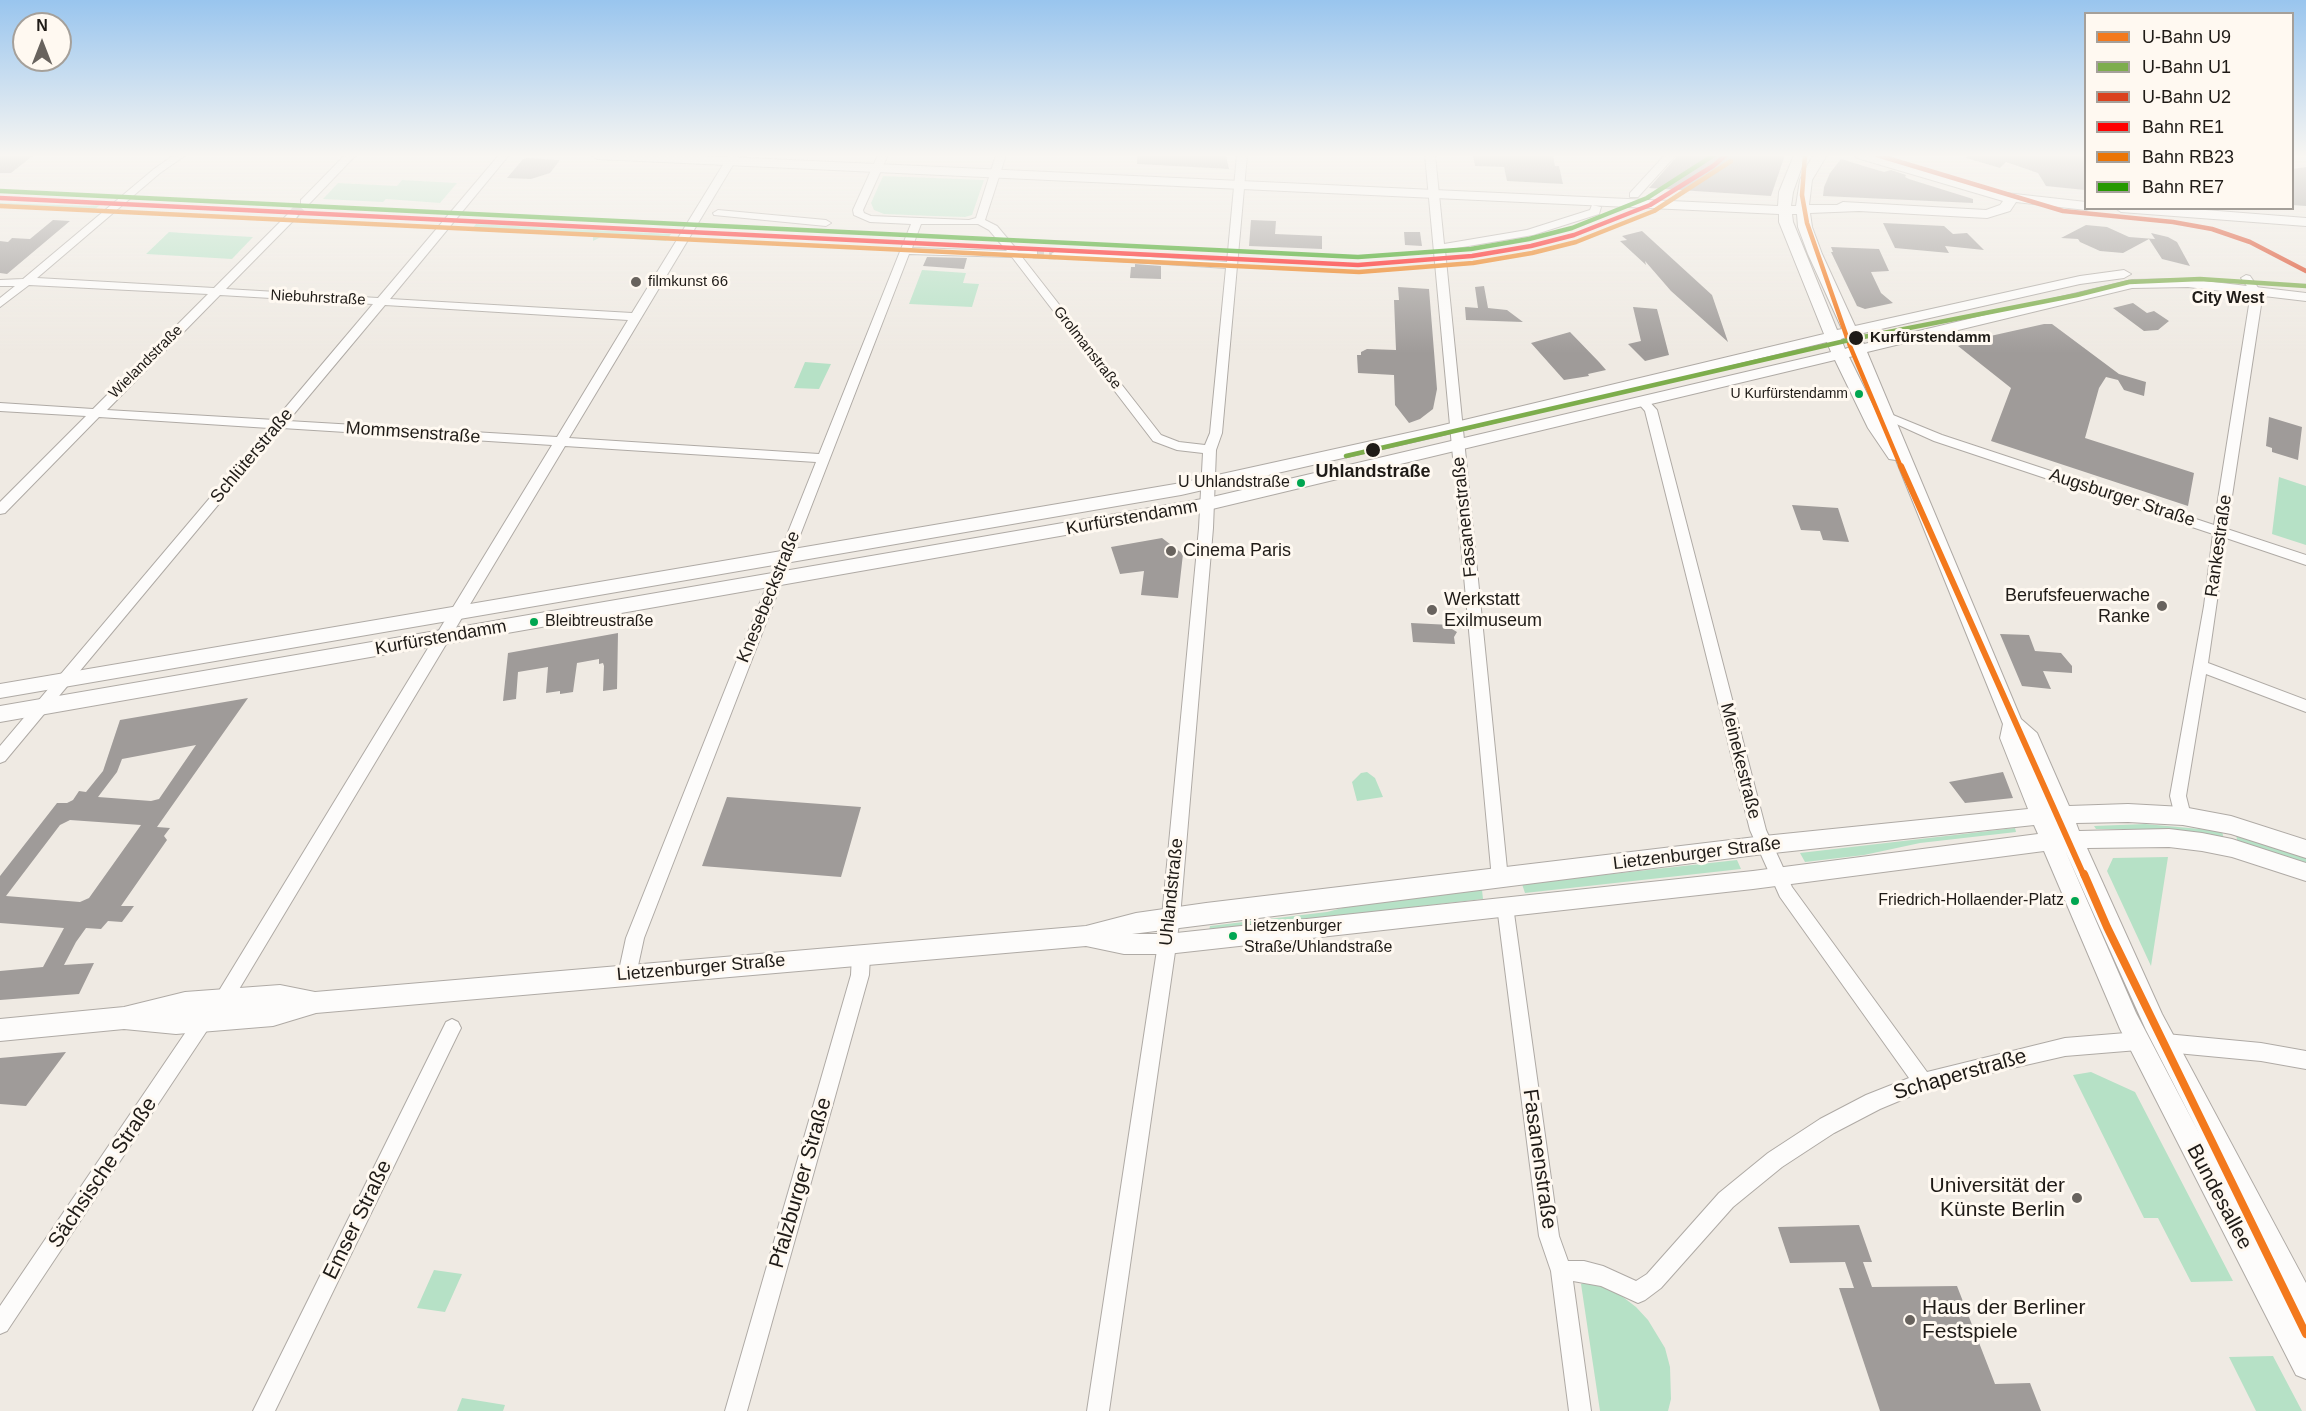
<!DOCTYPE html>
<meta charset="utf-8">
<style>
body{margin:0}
#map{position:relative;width:2306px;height:1411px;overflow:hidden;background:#efeae3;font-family:Arial,sans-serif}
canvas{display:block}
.legend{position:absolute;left:2084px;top:12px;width:210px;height:198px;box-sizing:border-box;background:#fff9f1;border:2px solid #a5a09a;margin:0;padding:8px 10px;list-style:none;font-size:18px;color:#1f1b17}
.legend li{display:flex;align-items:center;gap:12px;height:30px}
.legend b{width:30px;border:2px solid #a5a09a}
.north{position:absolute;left:12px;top:12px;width:60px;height:60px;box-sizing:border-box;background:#fff9f1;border:2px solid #a5a09a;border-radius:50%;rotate:0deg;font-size:16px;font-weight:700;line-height:24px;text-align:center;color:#1f1b17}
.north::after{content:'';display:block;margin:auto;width:21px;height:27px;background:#68635e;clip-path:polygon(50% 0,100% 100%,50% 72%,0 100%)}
</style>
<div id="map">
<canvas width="2306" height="1411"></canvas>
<ul class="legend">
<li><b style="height:8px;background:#f3791d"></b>U-Bahn U9</li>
<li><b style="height:8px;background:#7dad4c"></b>U-Bahn U1</li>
<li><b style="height:8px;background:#da421e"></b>U-Bahn U2</li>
<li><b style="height:8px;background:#f00"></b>Bahn RE1</li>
<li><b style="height:8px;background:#eb7405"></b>Bahn RB23</li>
<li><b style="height:8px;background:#269900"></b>Bahn RE7</li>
</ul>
<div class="north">N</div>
</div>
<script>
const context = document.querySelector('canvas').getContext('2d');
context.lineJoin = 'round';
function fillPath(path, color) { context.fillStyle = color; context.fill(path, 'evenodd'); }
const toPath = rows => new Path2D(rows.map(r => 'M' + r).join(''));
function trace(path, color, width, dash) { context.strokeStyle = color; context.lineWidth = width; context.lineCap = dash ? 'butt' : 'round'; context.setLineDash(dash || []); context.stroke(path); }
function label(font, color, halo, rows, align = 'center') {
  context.font = font + ' Arial,sans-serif'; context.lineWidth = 6; context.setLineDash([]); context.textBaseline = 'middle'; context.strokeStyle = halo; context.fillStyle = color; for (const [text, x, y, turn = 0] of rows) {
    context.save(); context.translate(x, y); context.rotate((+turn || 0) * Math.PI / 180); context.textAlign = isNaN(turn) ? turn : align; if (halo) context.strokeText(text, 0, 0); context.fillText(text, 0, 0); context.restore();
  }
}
fillPath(toPath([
 [883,176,984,180,972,215,965,217,933,216,884,214,874,210,871,203],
 [402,180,457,183,440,203,386,199,383,202,323,199,338,183,397,186],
 [0,203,88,206,100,205,93,211,0,207],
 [476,224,671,234,666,241,601,237,593,241,593,236,470,231],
 [169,232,183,233,253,237,232,259,146,254],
 [922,270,966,273,963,283,979,284,972,307,909,304],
 [805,362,831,364,819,389,794,388],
 [2279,477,2306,486,2306,545,2272,534],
 [1367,772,1375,778,1383,797,1357,801,1352,782,1361,773],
 [2145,824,2222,831,2224,840,2149,829,2096,829,2094,826],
 [2015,828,2016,832,1920,843,1864,855,1805,862,1800,853],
 [2236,835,2306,857,2306,865,2238,844],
 [2168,857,2151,966,2107,871,2113,858],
 [1737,860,1741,869,1525,893,1522,884],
 [1482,890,1483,899,1209,931,1210,926,1327,912,1358,904],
 [2091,1072,2135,1092,2233,1281,2191,1282,2158,1218,2144,1218,2073,1075],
 [434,1270,462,1274,445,1312,417,1308],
 [1589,1281,1611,1288,1636,1307,1648,1320,1665,1348,1670,1367,1671,1399,1668,1411,1600,1411,1581,1284],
 [2273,1356,2302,1411,2256,1411,2229,1357],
 [462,1398,505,1405,503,1411,457,1411]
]), '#b6e1c6');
fillPath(toPath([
 [0,155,34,155,11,173,0,173],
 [1137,155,1226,155,1229,169,1137,164],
 [1473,155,1553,155,1555,166,1559,166,1563,184,1507,181,1504,167,1475,166],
 [1678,155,1785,155,1771,196,1649,188],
 [1967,155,2085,155,2085,190,2046,186,2038,173,2006,162,2000,168,1966,158],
 [523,159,528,158,560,160,550,173,531,179,507,178],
 [1841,159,1884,172,1891,170,1906,175,1905,177,1909,179,1973,199,1973,203,1823,196,1824,187,1830,173],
 [2306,167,2306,206,2292,205,2292,169],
 [53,220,70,221,7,274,0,273,0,241,8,242,12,238,30,239],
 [1251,220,1276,221,1275,234,1322,236,1322,249,1249,246],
 [1883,223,1944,226,1953,234,1967,233,1984,250,1945,246,1949,253,1895,248],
 [2086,225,2107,227,2129,237,2155,239,2151,233,2168,237,2177,242,2190,266,2162,259,2149,239,2123,253,2100,251,2080,242,2078,239,2061,238],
 [1642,231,1712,295,1728,342,1671,291,1645,261,1646,265,1620,241,1627,240,1622,236],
 [1404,232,1420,232,1422,246,1405,245],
 [1831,247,1879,249,1889,271,1871,272,1881,293,1893,303,1865,309,1857,306,1831,252,1833,252],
 [927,257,967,258,964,269,923,266],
 [1135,264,1161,266,1161,279,1130,278,1131,267,1135,267],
 [1484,286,1488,308,1507,310,1523,322,1466,320,1465,307,1478,308,1475,287],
 [1398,287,1429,289,1437,389,1433,409,1420,419,1409,423,1395,405,1394,375,1358,373,1357,355,1361,355,1361,352,1367,349,1396,350,1394,300,1399,300],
 [2133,303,2147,313,2154,311,2169,321,2158,330,2144,331,2113,308],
 [1633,307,1657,309,1669,355,1645,361,1628,344,1641,341],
 [2044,324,2052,324,2119,374,2146,382,2144,396,2124,390,2118,380,2106,377,2099,388,2085,438,2194,473,2188,506,1991,441,2011,388,1958,346,1970,342,1968,341],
 [1570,332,1599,362,1606,370,1588,374,1589,376,1564,380,1531,343],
 [2269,417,2302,427,2298,460,2272,452,2272,448,2266,446],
 [1792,505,1838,508,1849,542,1823,540,1820,531,1801,530],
 [1162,538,1183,554,1178,598,1141,595,1144,571,1120,574,1111,547],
 [1411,623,1451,625,1452,629,1457,632,1454,637,1455,644,1413,642],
 [618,633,617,689,603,691,604,666,603,663,599,664,599,659,577,663,573,692,560,694,560,691,546,693,548,667,518,672,516,699,503,701,508,653],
 [2000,634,2029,635,2035,651,2061,653,2072,666,2072,673,2043,671,2051,689,2022,686],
 [248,698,157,827,170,828,164,836,167,840,121,906,134,906,122,922,108,921,101,929,86,928,76,942,64,965,94,963,79,994,0,1000,0,971,43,967,64,928,0,923,0,876,57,803,67,803,73,800,79,791,86,792,103,771,120,720],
 [196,745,159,799,151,801,98,797,117,772,122,759],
 [70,820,141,825,89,898,80,902,6,896,60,825],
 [2003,772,2013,798,1965,803,1949,782],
 [727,797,861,807,841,877,702,866],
 [66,1052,26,1106,0,1104,0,1058],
 [1859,1225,1872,1262,1863,1262,1872,1287,1957,1286,1995,1384,2030,1383,2041,1411,1880,1411,1839,1288,1854,1288,1845,1262,1790,1263,1778,1227]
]), '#9f9b99');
trace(toPath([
 [293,215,305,202],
 [1033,253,1056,254]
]), '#c5c1ba', 11, [11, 5]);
const minor = toPath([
 [174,155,186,155,160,173,37,278,214,288,289,213,293,212,298,215,297,217,226,289,378,298,499,155,509,155,390,299,632,313,729,155,739,155,569,438,819,454,911,224,870,222,854,215,853,210,878,155,888,155,863,210,864,213,871,216,969,220,976,218,996,155,1006,155,985,220,997,226,1018,251,1037,251,1037,255,1022,257,1161,435,1179,442,1205,445,1210,433,1226,268,1056,257,1051,254,1056,251,1227,262,1237,155,1247,155,1222,433,1216,450,1213,528,1180,917,1109,1411,1087,1411,1162,917,1199,528,1203,453,1177,450,1153,441,1012,257,909,254,644,938,636,975,633,981,627,983,621,981,618,975,626,938,816,462,565,446,229,1006,223,1008,217,1006,214,1000,217,994,552,445,282,428,5,761,0,763,0,746,269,428,99,417,5,513,0,514,0,502,86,416,0,411,0,403,93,409,208,294,29,285,0,307,0,298,15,286,0,286,0,280,23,279,154,169,174,155],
 [921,224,978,224,989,230,1007,251,912,248,921,224],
 [220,295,373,304,275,420,107,410,220,295],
 [385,305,628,320,557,437,288,421,385,305],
 [345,155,356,155,309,204,301,204,301,200,345,155],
 [1425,155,1435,155,1444,244,1527,230,1590,210,1592,205,1601,207,1599,214,1533,235,1445,250,1508,879,1506,884,1500,886,1494,884,1492,879,1425,155],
 [1665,155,1676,155,1638,197,1630,197,1630,193,1665,155],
 [718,210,826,220,831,223,826,226,714,215,713,213,718,210],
 [2246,275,2250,276,2259,289,2261,305,2227,529,2306,555,2306,565,2226,538,2208,663,2306,700,2306,712,2206,674,2186,796,2191,816,2189,821,2183,823,2177,821,2175,816,2170,796,2204,606,2213,534,1934,441,1883,418,1889,414,1893,415,1942,435,2214,525,2249,305,2249,289,2241,278,2246,275],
 [1643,398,1647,399,1657,410,1766,830,1792,887,1927,1072,2065,1038,2138,1032,2144,1035,2147,1041,2144,1047,2138,1050,2065,1056,1995,1072,1923,1091,1880,1109,1834,1133,1782,1167,1733,1207,1661,1288,1645,1300,1638,1303,1601,1286,1573,1281,1591,1411,1569,1411,1551,1271,1539,1236,1497,906,1499,901,1505,899,1511,901,1513,906,1559,1236,1568,1261,1584,1261,1603,1266,1636,1281,1647,1274,1719,1193,1768,1153,1820,1119,1866,1095,1909,1078,1780,897,1750,830,1645,411,1637,402,1643,398],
 [861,947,867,949,870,955,869,975,747,1411,725,1411,851,975,852,955,855,949,861,947],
 [204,1012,210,1014,213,1020,210,1026,7,1331,0,1334,0,1306,198,1014,204,1012],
 [452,1019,458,1022,461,1028,458,1034,275,1411,253,1411,446,1022,452,1019],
 [2166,1034,2261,1043,2306,1051,2306,1069,2261,1061,2166,1052,2160,1049,2157,1043,2160,1037,2166,1034]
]);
const major = toPath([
 [591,155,683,155,1778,206,1779,192,1794,155,1806,155,1793,192,1791,206,1796,206,1800,180,1808,164,1814,155,1827,155,1812,180,1809,205,1837,205,1843,202,1986,210,2000,205,2003,201,1857,158,1855,155,1875,155,2006,193,2086,202,2086,208,2091,208,2086,210,2016,202,2010,211,1987,218,1859,211,1810,213,1812,227,1822,254,1855,326,2080,276,2124,270,2131,274,2124,278,2080,284,1859,334,1864,344,2132,280,2188,279,2306,293,2306,301,2188,287,2132,288,1867,352,2021,719,2037,733,2069,806,2128,804,2183,807,2231,816,2306,840,2306,858,2231,834,2183,825,2128,822,2076,823,2079,831,2169,829,2202,833,2232,839,2306,863,2306,881,2232,857,2202,851,2169,847,2087,848,2162,1014,2306,1283,2306,1325,2298,1321,2306,1336,2306,1379,2296,1375,2120,1029,2044,851,1753,889,1167,954,1124,954,1086,946,316,1013,273,1026,176,1034,124,1029,0,1041,0,1019,124,1007,185,992,280,985,315,992,1086,926,1136,913,1206,903,1764,836,2028,809,2000,738,2003,724,1896,460,1889,459,1868,428,1835,360,1208,510,0,722,0,706,1208,498,1831,352,1827,342,1435,437,1181,495,0,698,0,684,1181,483,1435,427,1824,334,1779,222,1779,214,597,159,591,155],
 [1792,214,1797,214,1798,227,1808,254,1842,329,1837,330,1793,222,1792,214],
 [1846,337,1850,347,1845,349,1841,339,1846,337],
 [1854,356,1865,381,1884,428,1849,357,1854,356],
 [2034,825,2038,834,1753,871,1167,934,1132,934,1764,854,2034,825],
 [2065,850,2146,1030,2200,1135,2136,1013,2065,850],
 [2115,208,2180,208,2306,218,2306,226,2121,212,2115,208]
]);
trace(minor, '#afaaa5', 2);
trace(major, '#afaaa5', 2);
fillPath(minor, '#fdfcfb');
fillPath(major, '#fdfcfb');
trace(toPath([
 [0,198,1358,265,1472,256,1531,246,1574,235,1650,205,1713,166,1726,155]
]), '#f00', 4.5);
trace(toPath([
 [0,206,1359,272,1473,263,1532,253,1576,242,1654,211,1731,161]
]), '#eb7405', 4.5);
trace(toPath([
 [0,191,1358,257,1471,249,1529,239,1572,228,1647,198,1714,155]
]), '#269900', 4.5);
trace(toPath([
 [1805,155,1802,195,1807,223,1850,346,1901,467]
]), '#f3791d', 4.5);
trace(toPath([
 [1901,466,2084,876]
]), '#f3791d', 6);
trace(toPath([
 [2084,874,2107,927,2306,1334]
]), '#f3791d', 8);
trace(toPath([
 [1346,456,1858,338,2077,295,2129,282,2200,279,2306,286]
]), '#7dad4c', 4.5);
trace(toPath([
 [1877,155,2063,211,2173,222,2212,229,2250,242,2306,271]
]), '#da421e', 4.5);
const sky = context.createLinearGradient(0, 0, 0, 353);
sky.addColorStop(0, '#99c5ee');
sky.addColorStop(0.44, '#f8f6f2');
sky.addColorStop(1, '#f8f6f200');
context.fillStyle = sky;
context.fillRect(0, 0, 2306, 353);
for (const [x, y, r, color] of [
 [636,282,6,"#68635e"],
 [1856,338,8,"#1f1b17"],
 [1859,394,5,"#00a651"],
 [1373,450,8,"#1f1b17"],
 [1301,483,5,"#00a651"],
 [1171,551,6,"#68635e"],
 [2162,606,6,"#68635e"],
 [1432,610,6,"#68635e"],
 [534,622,5,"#00a651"],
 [2075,901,5,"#00a651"],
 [1233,936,5,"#00a651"],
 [2077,1198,6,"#68635e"],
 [1910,1320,6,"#68635e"]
]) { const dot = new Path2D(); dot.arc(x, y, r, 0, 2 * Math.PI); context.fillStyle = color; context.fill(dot); trace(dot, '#fff9f1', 2); }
label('14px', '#1f1b17', '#fff9f1', [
 ["U Kurfürstendamm",1848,394]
], 'right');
label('15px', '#1f1b17', '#fff9f1', [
 ["filmkunst 66",648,282]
], 'left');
label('15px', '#1f1b17', '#fff9f1', [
 ["Niebuhrstraße",318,298,3],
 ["Grolmanstraße",1087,348,52],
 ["Wielandstraße",146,362,-45]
]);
label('bold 15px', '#1f1b17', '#fff9f1', [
 ["Kurfürstendamm",1870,338]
], 'left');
label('bold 16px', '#1f1b17', '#fff9f1', [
 ["City West",2228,299]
]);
label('16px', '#1f1b17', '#fff9f1', [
 ["U Uhlandstraße",1290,483],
 ["Bleibtreustraße",545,622,"left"],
 ["Friedrich-Hollaender-Platz",2064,901],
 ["Lietzenburger",1244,927,"left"],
 ["Straße/Uhlandstraße",1244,948,"left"]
], 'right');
label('18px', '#1f1b17', '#fff9f1', [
 ["Mommsenstraße",413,433,4],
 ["Schlüterstraße",252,456,-50],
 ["Augsburger Straße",2122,498,18],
 ["Fasanenstraße",1465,517,-96],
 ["Kurfürstendamm",1132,518,-10],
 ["Rankestraße",2219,546,-82],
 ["Knesebeckstraße",769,597,-68],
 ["Kurfürstendamm",441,638,-10],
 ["Meinekestraße",1740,761,76],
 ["Lietzenburger Straße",1697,854,-7],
 ["Uhlandstraße",1172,892,-84],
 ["Lietzenburger Straße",701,968,-5]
]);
label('bold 18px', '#1f1b17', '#fff9f1', [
 ["Uhlandstraße",1373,472]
]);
label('18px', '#1f1b17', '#fff9f1', [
 ["Cinema Paris",1183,551],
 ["Berufsfeuerwache",2150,596,"right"],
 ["Ranke",2150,617,"right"],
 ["Werkstatt",1444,600],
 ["Exilmuseum",1444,621]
], 'left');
label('21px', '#1f1b17', '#fff9f1', [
 ["Schaperstraße",1960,1075,-16],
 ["Fasanenstraße",1539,1159,82],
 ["Sächsische Straße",103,1173,-56],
 ["Pfalzburger Straße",801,1183,-74],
 ["Bundesallee",2219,1197,62],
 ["Emser Straße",358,1220,-64]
]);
label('21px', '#1f1b17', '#fff9f1', [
 ["Universität der",2065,1186],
 ["Künste Berlin",2065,1210],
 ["Haus der Berliner",1922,1308,"left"],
 ["Festspiele",1922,1332,"left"]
], 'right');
</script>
